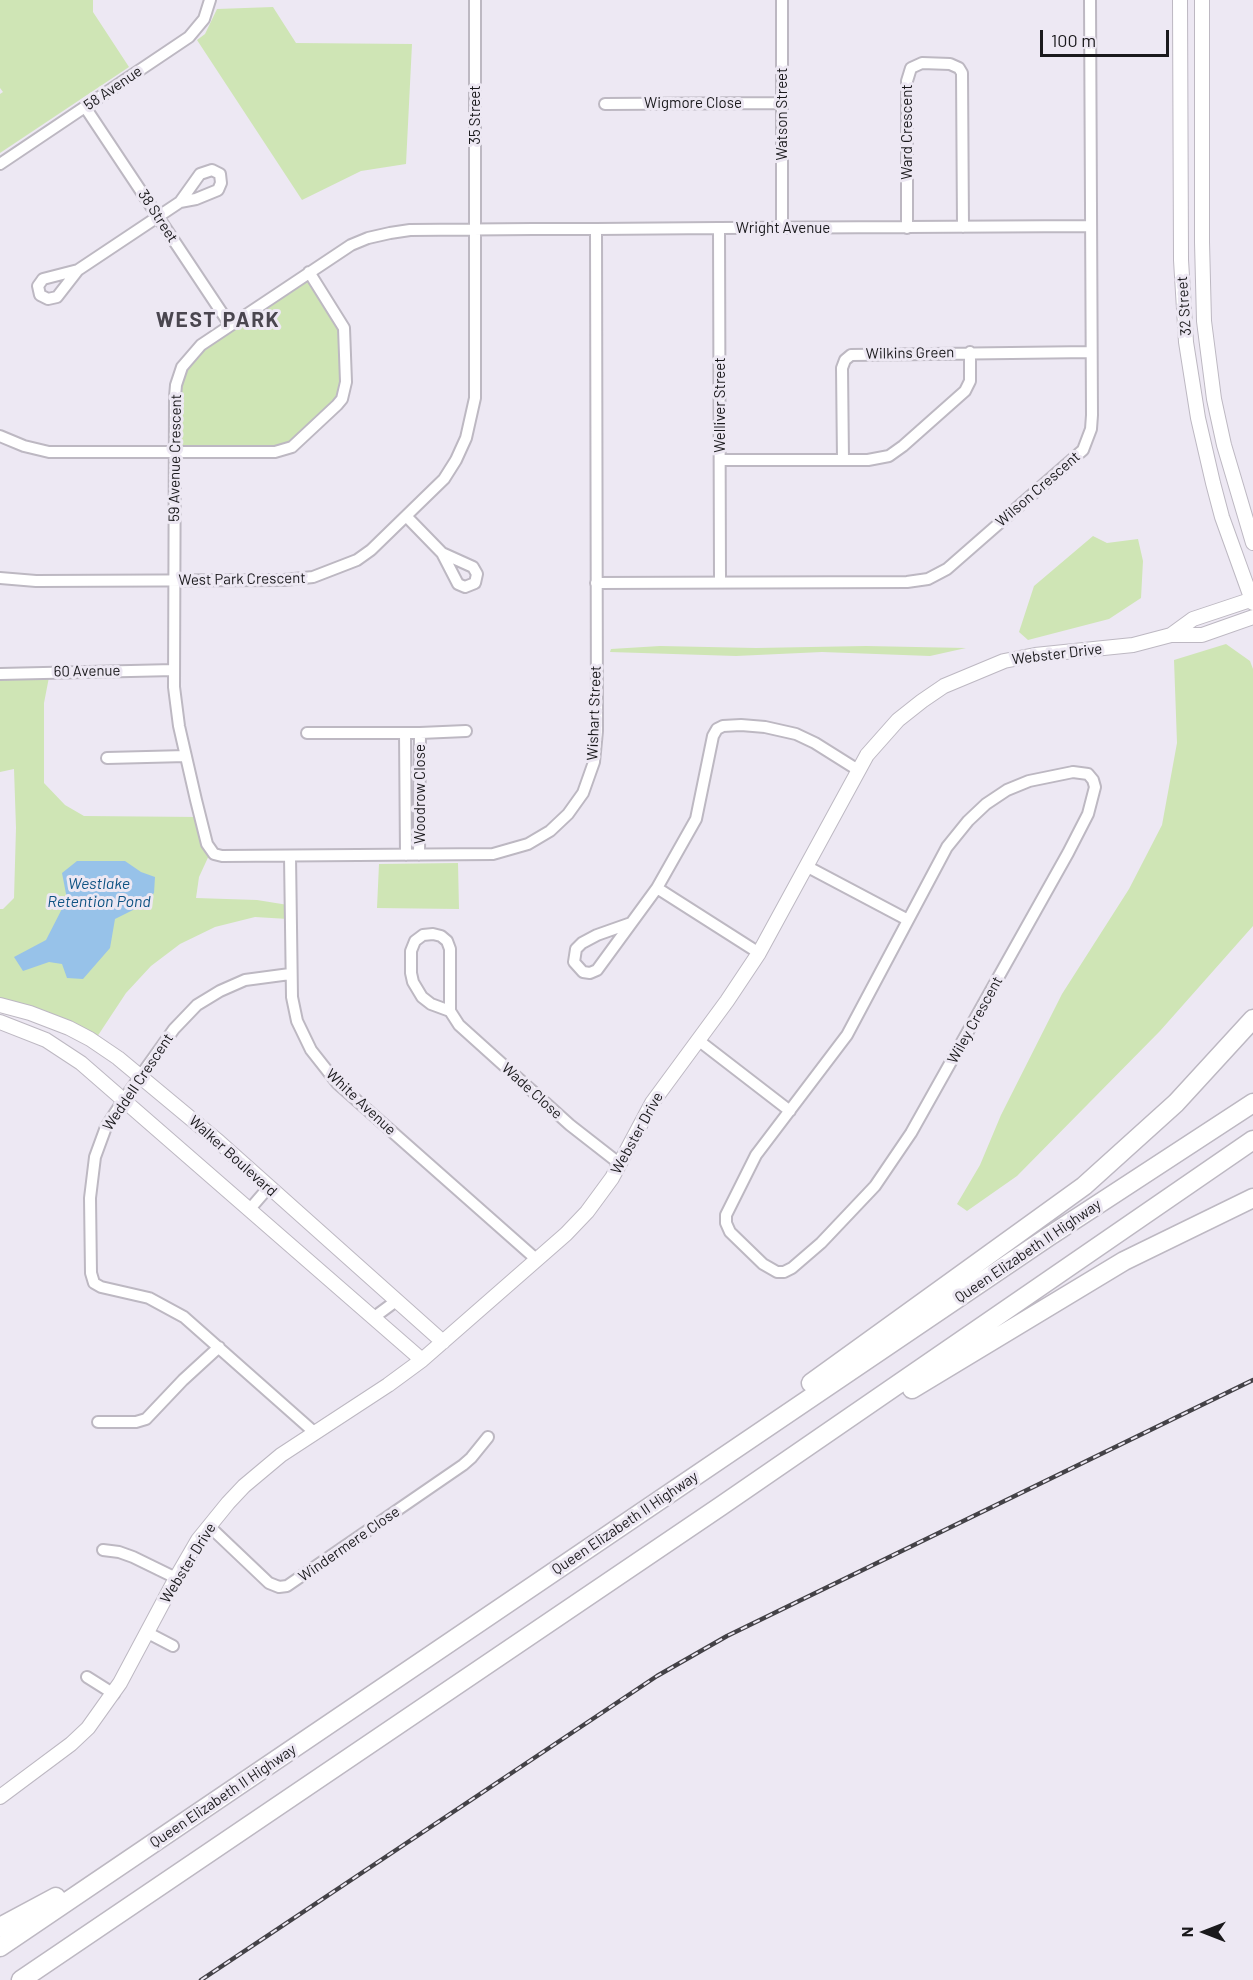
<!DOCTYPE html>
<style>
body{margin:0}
#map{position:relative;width:1253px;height:1980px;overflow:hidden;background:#ede8f3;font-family:Barlow,sans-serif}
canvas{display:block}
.north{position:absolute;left:1175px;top:1902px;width:60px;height:60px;-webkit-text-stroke:4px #ede8f3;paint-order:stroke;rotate:270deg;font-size:16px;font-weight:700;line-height:24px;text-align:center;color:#1a191c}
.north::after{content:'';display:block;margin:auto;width:21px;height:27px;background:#1a191c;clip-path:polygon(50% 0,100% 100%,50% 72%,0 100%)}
.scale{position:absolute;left:1040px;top:30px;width:129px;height:27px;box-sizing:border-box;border:3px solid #1a191c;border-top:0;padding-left:8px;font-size:18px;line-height:21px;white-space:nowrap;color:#1a191c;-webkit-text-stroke:4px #ede8f3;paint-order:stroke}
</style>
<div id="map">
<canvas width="1253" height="1980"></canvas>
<div class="north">N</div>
<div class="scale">100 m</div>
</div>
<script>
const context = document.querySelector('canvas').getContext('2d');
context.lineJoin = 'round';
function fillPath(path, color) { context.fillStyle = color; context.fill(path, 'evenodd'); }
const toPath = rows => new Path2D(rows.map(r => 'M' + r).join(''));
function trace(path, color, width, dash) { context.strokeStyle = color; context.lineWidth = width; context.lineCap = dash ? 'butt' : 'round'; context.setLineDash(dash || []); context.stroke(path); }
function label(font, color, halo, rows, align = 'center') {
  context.font = font + ' Barlow,sans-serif'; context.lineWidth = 6; context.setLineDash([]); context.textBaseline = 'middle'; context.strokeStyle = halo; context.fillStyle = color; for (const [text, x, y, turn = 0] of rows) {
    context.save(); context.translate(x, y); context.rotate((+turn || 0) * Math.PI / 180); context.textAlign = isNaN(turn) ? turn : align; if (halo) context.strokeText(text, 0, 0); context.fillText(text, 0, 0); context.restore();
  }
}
fillPath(toPath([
 [0,0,93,0,93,12,129,67,0,153,0,94,3,92,0,88],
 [273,7,296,43,412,44,406,164,361,171,302,200,197,40,205,34,217,9],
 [309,272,345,333,345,388,292,447,174,452,175,397,188,358],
 [1093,536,1107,543,1138,539,1143,561,1141,598,1109,619,1028,640,1019,632,1034,586],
 [1226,644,1250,661,1253,669,1253,926,1160,1031,1017,1176,967,1211,957,1204,980,1165,1001,1115,1062,994,1129,889,1162,825,1177,743,1174,660],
 [660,646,756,648,866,646,966,648,930,656,822,652,736,656,610,652,611,649],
 [50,672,44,703,44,783,65,805,84,816,200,817,211,851,199,877,196,898,257,900,288,905,288,919,255,917,215,927,180,944,151,966,126,993,95,1040,0,1002,0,909,3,909,14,898,16,828,14,769,0,772,0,674],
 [458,863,459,909,377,908,379,864]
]), '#cfe5b5');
fillPath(toPath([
 [77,861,125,861,141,872,155,877,154,893,141,906,115,919,110,948,83,979,67,978,62,964,49,962,23,971,14,957,46,940,67,899,62,873]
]), '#97c2e9');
const street = toPath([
 [782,0,782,228],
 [605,104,782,103],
 [85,107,230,325],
 [0,164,189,37,204,19,210,0],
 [719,228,720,582],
 [907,228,907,81,911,68,922,63,950,64,959,68,962,73,963,227],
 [596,229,597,731,594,762,583,793,568,814,550,831,528,844,493,854,222,856,214,854,207,844,196,800,179,726,174,687,175,397,176,385,182,367,201,345,351,245,368,238,390,233,410,230,533,229,596,229,719,228,1091,226],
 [78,270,43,279,38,286,40,295,48,299,57,297,78,270,180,202,200,174,212,170,220,174,221,183,218,190,196,199,180,202],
 [0,436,24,446,49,452,275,452,292,447,337,405,342,399,346,382,344,328,309,272],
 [720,460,868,460,889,456,903,446,965,391,970,381,970,352],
 [843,460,842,368,845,360,851,355,1091,352],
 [406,516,442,553,458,584,465,587,475,583,477,574,473,567,442,553],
 [0,578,36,581,284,580,313,577,357,560,371,550,444,479,456,460,466,438,475,398,475,0],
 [596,583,907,582,928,579,947,569,1083,450,1091,429,1092,415,1090,0],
 [0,674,174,670],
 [307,733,420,733,466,731],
 [405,733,406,855],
 [107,758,186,756],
 [1073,772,1088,774,1093,780,1095,787,1088,814,1068,853,911,1133,875,1186,821,1243,792,1268,784,1272,777,1272,763,1264,730,1232,726,1223,726,1215,756,1155,847,1035,947,847,968,821,986,804,1007,790,1029,781,1073,772],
 [419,855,420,733],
 [290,856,292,997,297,1021,311,1050,337,1083,536,1259],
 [806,866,908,920],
 [657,888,759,953],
 [631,923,597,935,582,943,576,949,574,962,583,972,590,973,597,970,657,888,696,819,713,736,717,729,723,726,741,725,765,727,796,734,815,743,858,770],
 [290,974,245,980,220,991,197,1005,174,1029,124,1099,106,1127,95,1157,90,1198,91,1273,94,1283,101,1287,149,1298,184,1317,314,1432],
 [450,1011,431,1004,422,997,413,982,411,973,411,951,415,941,423,935,433,934,441,936,447,941,450,949,450,1011,459,1025,570,1125,620,1164],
 [698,1040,790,1111],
 [249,1210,268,1188],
 [373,1318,396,1301],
 [98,1422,136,1422,146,1419,183,1380,219,1347],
 [209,1526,269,1583,279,1587,287,1586,463,1465,471,1458,488,1437],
 [103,1550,119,1552,133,1557,176,1578],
 [148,1633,173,1646],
 [87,1677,114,1694]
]);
const secondary = toPath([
 [1180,0,1181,260,1186,342,1198,418,1213,483,1222,517,1253,603],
 [1202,0,1202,242,1204,321,1214,399,1224,445,1253,543],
 [1171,635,1193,619,1253,599],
 [0,1005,30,1013,69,1028,90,1039,118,1058,219,1142,443,1342],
 [0,1022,46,1040,81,1063,422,1360],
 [0,1797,71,1744,88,1728,120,1683,176,1578,198,1540,228,1503,244,1486,281,1455,388,1385,422,1360,566,1234,587,1212,612,1178,652,1103,727,1001,759,953,867,755,898,720,922,701,944,686,1004,661,1035,655,1133,645,1171,635,1202,635,1253,617]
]);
const highway = toPath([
 [811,1383,1084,1186,1176,1103,1253,1019],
 [912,1389,1124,1261,1253,1198],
 [0,1927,56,1897],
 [0,1947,1048,1237,1253,1103],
 [21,1980,721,1506,1253,1140]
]);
trace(street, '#bdb8c2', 14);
trace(secondary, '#bdb8c2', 16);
trace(highway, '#bdb8c2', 21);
trace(street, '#fff', 10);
trace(secondary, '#fff', 14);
trace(highway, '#fff', 18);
const rail = toPath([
 [201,1980,657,1676,727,1636,1253,1380]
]);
trace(rail, '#444247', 4.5);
trace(rail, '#ede8f3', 2, [7]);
label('15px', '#1a191c', '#ede8f3', [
 ["58 Avenue",113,88,-34],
 ["Wigmore Close",693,103],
 ["Watson Street",782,114,-90],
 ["35 Street",475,115,-90],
 ["Ward Crescent",907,132,-90],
 ["38 Street",158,216,57],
 ["Wright Avenue",783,228],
 ["32 Street",1184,306,-94],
 ["Wilkins Green",910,353,-1],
 ["Welliver Street",720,405,-90],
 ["59 Avenue Crescent",175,458,-89],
 ["Wilson Crescent",1038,489,-41],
 ["West Park Crescent",242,579,-1],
 ["Webster Drive",1057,654,-7],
 ["60 Avenue",87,671,-1],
 ["Wishart Street",594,713,-88],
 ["Woodrow Close",420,794,-90],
 ["Wiley Crescent",975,1020,-61],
 ["Weddell Crescent",138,1082,-56],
 ["Wade Close",532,1091,42],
 ["White Avenue",361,1102,43],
 ["Webster Drive",637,1133,-61],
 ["Walker Boulevard",233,1156,42],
 ["Queen Elizabeth II Highway",1028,1251,-34],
 ["Queen Elizabeth II Highway",625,1523,-34],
 ["Windermere Close",349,1544,-35],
 ["Webster Drive",188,1563,-58],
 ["Queen Elizabeth II Highway",223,1796,-34]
]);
label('italic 16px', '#0e5383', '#ede8f3', [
 ["Westlake",99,884],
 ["Retention Pond",99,902]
]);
context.letterSpacing = '1.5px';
label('bold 21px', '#4a464f', '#ede8f3', [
 ["WEST PARK",218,320]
]);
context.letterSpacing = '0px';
</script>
